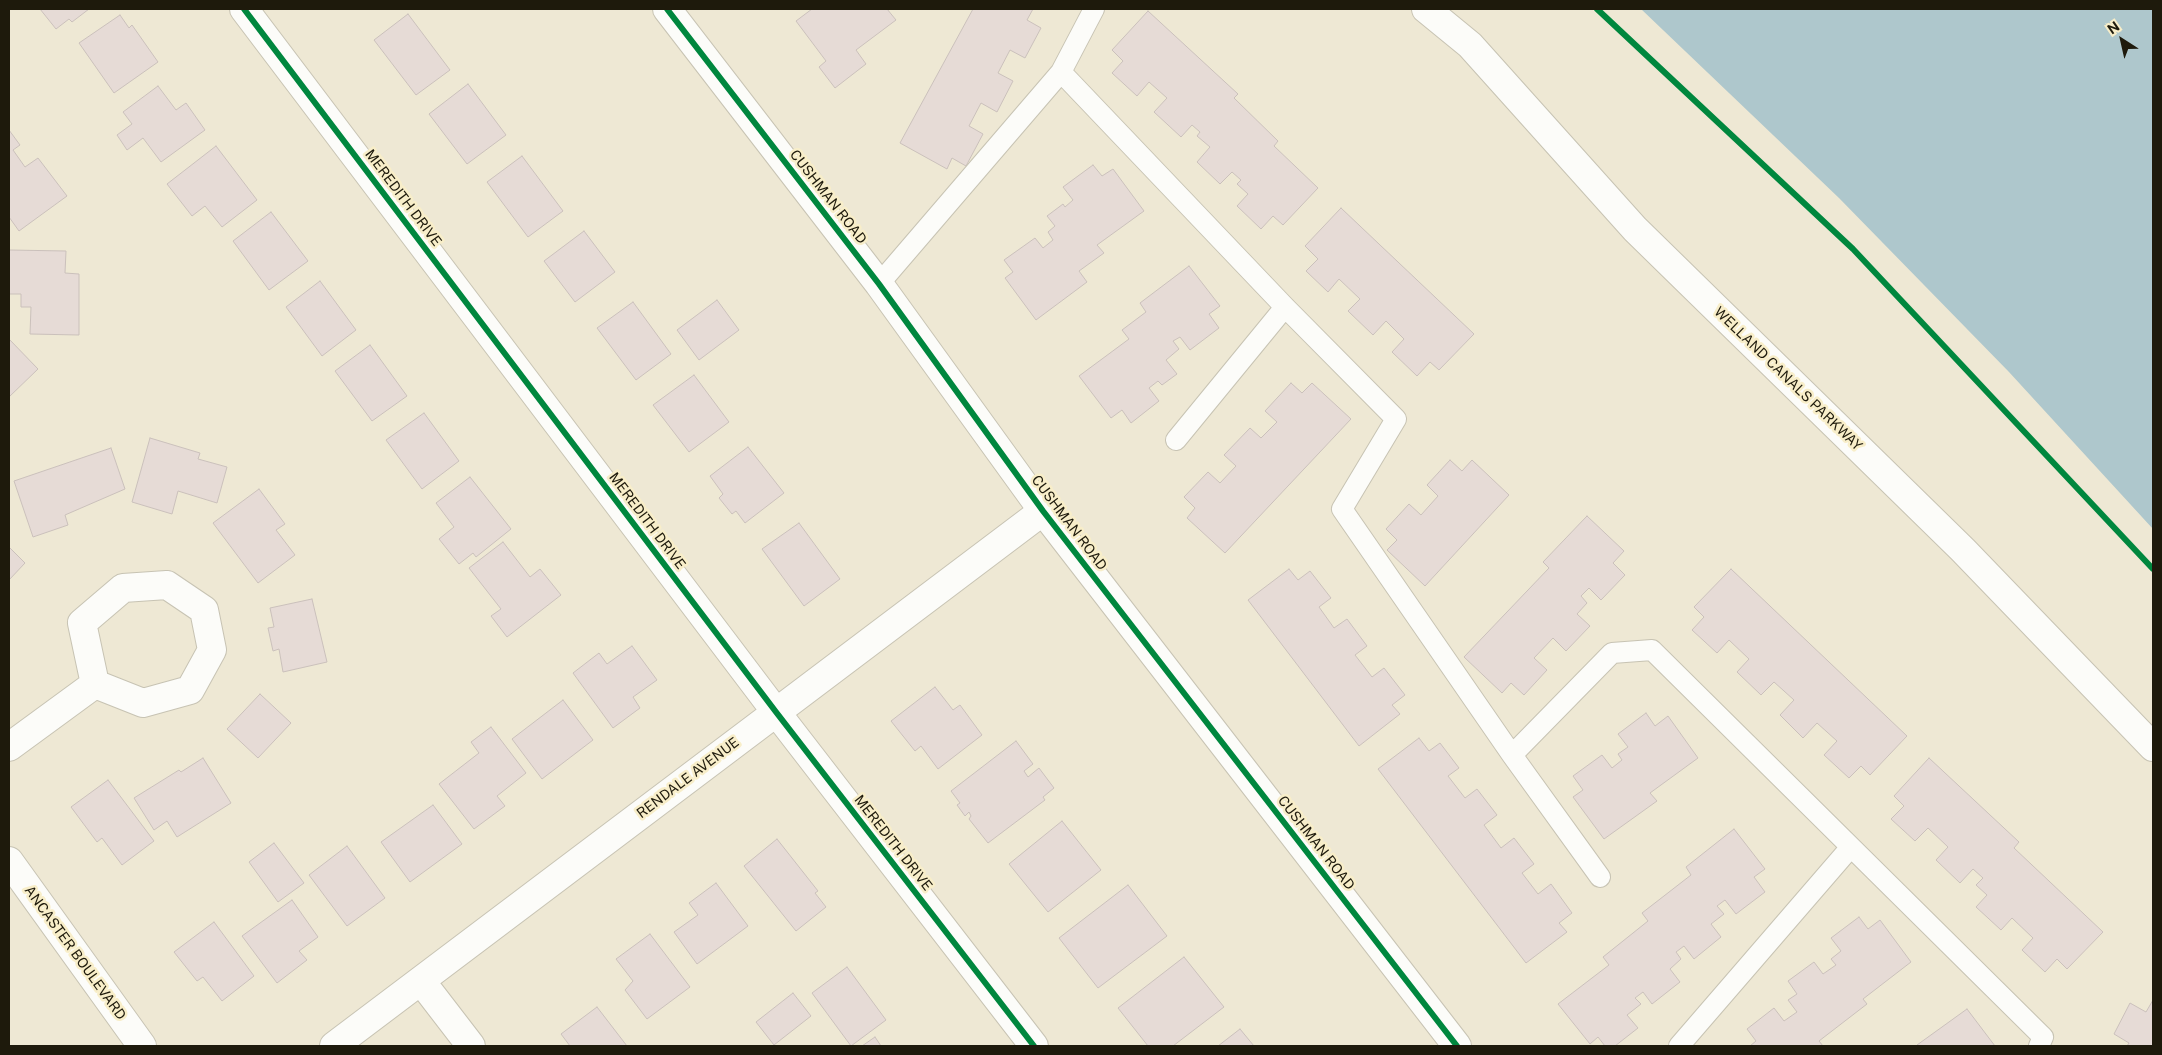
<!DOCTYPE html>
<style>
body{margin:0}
#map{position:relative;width:2162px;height:1055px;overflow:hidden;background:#eee8d4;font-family:"Public Sans",sans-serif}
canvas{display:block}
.frame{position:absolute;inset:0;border:10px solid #1e1a0c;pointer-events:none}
.north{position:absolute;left:2097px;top:15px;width:50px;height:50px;-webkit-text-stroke:4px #f8eec9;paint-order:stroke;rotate:325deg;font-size:14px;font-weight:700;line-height:20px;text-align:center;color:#1e1a0c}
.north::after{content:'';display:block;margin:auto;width:18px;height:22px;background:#1e1a0c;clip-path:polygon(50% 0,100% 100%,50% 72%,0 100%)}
</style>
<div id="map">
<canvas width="2162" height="1055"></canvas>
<div class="frame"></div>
<div class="north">N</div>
</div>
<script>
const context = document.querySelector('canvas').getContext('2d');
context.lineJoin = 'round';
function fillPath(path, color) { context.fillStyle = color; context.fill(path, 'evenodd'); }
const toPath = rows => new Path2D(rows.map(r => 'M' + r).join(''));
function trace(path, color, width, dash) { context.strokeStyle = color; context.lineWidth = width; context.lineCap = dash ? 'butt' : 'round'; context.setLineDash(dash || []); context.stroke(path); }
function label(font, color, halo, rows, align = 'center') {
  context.font = font + ' "Public Sans",sans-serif'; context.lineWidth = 5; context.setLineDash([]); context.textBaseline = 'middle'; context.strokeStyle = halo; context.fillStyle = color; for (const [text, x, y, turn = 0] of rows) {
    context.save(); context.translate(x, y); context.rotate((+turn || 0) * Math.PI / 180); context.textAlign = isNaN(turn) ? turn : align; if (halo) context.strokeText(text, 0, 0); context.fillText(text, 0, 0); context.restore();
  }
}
fillPath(toPath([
 [1641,9,2153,9,2153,529,2009,372,1839,198]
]), '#aec7cc');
const building = toPath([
 [40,9,89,9,72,22,69,19,56,29,40,9],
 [812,9,887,9,896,20,856,50,866,64,835,88,819,67,826,61,796,21,812,9],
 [973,9,1033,9,1027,20,1041,28,1025,58,1010,50,998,73,1013,81,997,112,981,103,969,126,983,134,966,166,952,158,947,169,900,143,973,9],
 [1148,11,1238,94,1234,98,1278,141,1274,146,1318,188,1283,225,1273,216,1261,229,1237,206,1248,194,1237,184,1241,180,1232,172,1220,184,1197,162,1210,147,1197,136,1200,132,1192,125,1181,137,1154,112,1167,98,1149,82,1137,96,1112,73,1123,61,1112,50,1148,11],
 [408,14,450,70,416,95,374,40,408,14],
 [120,15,129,28,132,25,158,62,114,93,79,43,120,15],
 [468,84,506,135,467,164,429,114,468,84],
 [158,86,176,110,186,103,205,130,161,162,143,138,127,150,117,135,132,124,123,112,158,86],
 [9,130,20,145,13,150,25,167,38,158,67,196,19,231,9,217,9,130],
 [216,146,257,200,222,227,205,206,192,216,167,184,216,146],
 [522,156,563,211,528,237,487,182,522,156],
 [1093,165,1102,176,1113,169,1144,211,1097,245,1104,253,1079,271,1087,282,1036,320,1005,278,1013,272,1004,260,1035,238,1043,248,1053,240,1048,232,1055,226,1047,216,1063,204,1065,207,1073,200,1063,187,1093,165],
 [1341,208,1474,334,1439,370,1430,362,1417,376,1392,352,1404,339,1386,321,1373,335,1348,311,1360,299,1339,279,1328,292,1306,271,1318,259,1305,246,1341,208],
 [271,212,308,261,269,290,233,241,271,212],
 [584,231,615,272,575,302,544,261,584,231],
 [9,250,66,251,65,273,79,274,79,335,30,334,31,307,21,307,21,294,9,294,9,250],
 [1189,266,1220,306,1209,314,1219,328,1190,350,1180,337,1173,341,1179,349,1166,360,1177,374,1162,385,1158,381,1149,388,1159,401,1131,423,1122,410,1111,418,1079,376,1129,339,1122,330,1146,312,1140,303,1189,266],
 [320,281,356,330,322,356,286,307,320,281],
 [717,300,739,330,699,360,677,330,717,300],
 [633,302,671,354,636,380,597,328,633,302],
 [9,339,38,369,9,397,9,339],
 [370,345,407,396,372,421,335,371,370,345],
 [694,375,729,422,689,452,653,405,694,375],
 [1291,383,1302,393,1312,383,1351,419,1225,553,1187,518,1195,508,1184,497,1208,472,1220,483,1236,466,1224,455,1250,428,1261,438,1277,422,1265,411,1291,383],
 [424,413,459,461,422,489,386,440,424,413],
 [150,438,200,453,198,459,227,467,217,503,178,491,172,514,132,502,150,438],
 [748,447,784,493,745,523,736,511,732,514,719,498,723,494,710,476,748,447],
 [111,448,125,489,65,515,68,525,33,537,14,481,111,448],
 [1450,460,1462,471,1472,460,1509,495,1425,586,1387,550,1397,540,1386,529,1409,504,1421,515,1438,496,1427,485,1450,460],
 [470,477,511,529,476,557,473,553,459,564,439,539,454,527,436,503,470,477],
 [259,489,285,524,276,530,295,555,258,583,213,523,259,489],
 [1587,516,1624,551,1613,563,1625,575,1601,600,1589,588,1581,596,1587,603,1577,614,1590,626,1566,651,1553,638,1534,658,1547,670,1524,695,1511,683,1502,693,1464,657,1549,568,1543,562,1587,516],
 [799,523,840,579,804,606,762,549,799,523],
 [503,542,530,577,540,569,561,595,507,637,491,616,501,609,469,568,503,542],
 [9,547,25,563,9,580,9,547],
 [1289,569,1298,580,1310,571,1331,598,1319,607,1334,628,1347,619,1367,646,1355,655,1372,677,1384,668,1405,695,1392,705,1400,714,1359,746,1248,600,1289,569],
 [1731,569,1907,736,1870,775,1861,766,1849,778,1824,755,1837,741,1817,723,1803,738,1780,715,1794,700,1774,682,1761,695,1737,672,1749,659,1729,640,1717,653,1692,630,1704,617,1694,607,1731,569],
 [312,599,327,662,283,672,279,649,273,651,268,628,274,627,270,608,312,599],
 [632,646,657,680,633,697,640,708,613,728,573,673,599,653,607,664,632,646],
 [935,687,953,710,960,705,982,735,938,769,921,746,915,751,891,721,935,687],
 [260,694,291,723,258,758,227,729,260,694],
 [563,700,593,740,542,779,512,739,563,700],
 [1646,713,1655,726,1668,716,1698,758,1650,793,1657,801,1604,839,1573,797,1583,790,1573,776,1602,755,1612,768,1622,760,1618,754,1628,747,1618,734,1646,713],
 [491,727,526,773,497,796,505,806,474,829,439,784,479,753,471,742,491,727],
 [1419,738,1429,751,1440,743,1459,768,1448,776,1465,798,1477,789,1497,815,1484,825,1501,848,1514,838,1534,864,1522,873,1538,894,1551,884,1572,913,1559,923,1567,932,1526,963,1378,769,1419,738],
 [1016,741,1033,764,1024,771,1028,777,1039,768,1054,788,1043,797,1045,800,988,843,969,819,971,816,969,812,965,816,957,805,960,803,951,791,1016,741],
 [203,758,231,803,177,837,167,821,154,830,134,798,179,770,181,772,203,758],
 [1929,758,2019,842,2014,848,2103,932,2067,969,2057,959,2045,972,2022,950,2033,938,2012,918,2001,930,1976,907,1987,895,1976,885,1983,878,1973,869,1960,883,1936,860,1948,847,1928,828,1915,841,1891,819,1904,806,1894,796,1929,758],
 [108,780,154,841,122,865,102,838,97,842,71,807,108,780],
 [433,805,462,844,410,882,381,842,433,805],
 [1062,821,1101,870,1048,912,1009,864,1062,821],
 [1734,829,1765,869,1754,877,1765,892,1736,914,1725,900,1717,906,1724,914,1711,924,1721,937,1694,959,1684,946,1676,952,1681,959,1670,969,1680,982,1652,1004,1643,992,1635,998,1641,1004,1627,1015,1638,1028,1615,1046,1605,1046,1598,1037,1590,1044,1558,1004,1609,965,1603,957,1648,921,1642,913,1691,875,1686,867,1734,829],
 [777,839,818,891,815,893,826,907,796,931,744,866,777,839],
 [274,843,304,883,278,902,249,862,274,843],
 [347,846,385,898,347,926,309,875,347,846],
 [716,883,748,926,697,964,674,932,698,915,689,903,716,883],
 [1128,885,1167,936,1098,988,1059,938,1128,885],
 [292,900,318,937,299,951,307,960,277,983,242,936,292,900],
 [1859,917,1868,929,1880,920,1911,962,1863,999,1867,1004,1819,1041,1823,1046,1750,1046,1756,1041,1747,1029,1774,1008,1784,1021,1797,1012,1788,1000,1797,994,1788,981,1814,962,1823,974,1836,965,1831,959,1841,951,1831,938,1859,917],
 [214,922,254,976,222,1001,203,977,197,981,174,952,214,922],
 [650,934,690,987,647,1019,625,990,633,981,616,959,650,934],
 [1184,957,1224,1007,1173,1046,1148,1046,1118,1008,1184,957],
 [847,967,886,1020,851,1046,812,993,847,967],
 [793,993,811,1016,774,1045,756,1022,793,993],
 [2153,1000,2153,1046,2127,1046,2129,1043,2114,1034,2130,1003,2146,1012,2153,1000],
 [597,1007,627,1046,570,1046,561,1034,597,1007],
 [1967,1009,1995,1046,1918,1046,1917,1045,1967,1009],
 [1240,1029,1254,1046,1218,1046,1240,1029],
 [875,1037,881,1046,862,1046,875,1037]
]);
fillPath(building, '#e6dbd6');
trace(building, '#cac0bb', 1);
const lane = toPath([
 [1061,72,1285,307,1396,419,1342,509,1512,755,1600,877],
 [879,284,1061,72,1094,9],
 [1176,440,1285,307],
 [1512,755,1612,653,1652,650,2043,1037,2039,1046],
 [1679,1046,1850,848]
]);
const street = toPath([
 [244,9,776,712,1034,1046],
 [167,585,204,610,212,650,190,690,143,703,95,684,82,623,123,588,167,585],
 [9,747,95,684],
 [9,861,142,1046],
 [421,981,471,1046],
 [334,1046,1043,511]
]);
const secondary = toPath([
 [667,9,879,284,1043,511,1457,1046],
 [1426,9,1470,45,1635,229,1963,550,2153,747]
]);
trace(lane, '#c7c3b3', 22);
trace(street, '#c7c3b3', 30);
trace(secondary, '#c7c3b3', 30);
trace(lane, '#fcfcf9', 20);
trace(street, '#fcfcf9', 28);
trace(secondary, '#fcfcf9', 28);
trace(toPath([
 [244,9,776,712,1034,1046],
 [667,9,879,284,1043,511,1457,1046],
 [1597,9,1853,249,2153,569]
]), '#00873e', 6);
label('14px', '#1e1a0c', '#f8eec9', [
 ["CUSHMAN ROAD",828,197,52],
 ["MEREDITH DRIVE",403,198,53],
 ["WELLAND CANALS PARKWAY",1788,379,44],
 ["MEREDITH DRIVE",647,521,53],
 ["CUSHMAN ROAD",1069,523,53],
 ["RENDALE AVENUE",688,778,-37],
 ["MEREDITH DRIVE",893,843,52],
 ["CUSHMAN ROAD",1316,843,52],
 ["ANCASTER BOULEVARD",75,953,54]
]);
</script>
